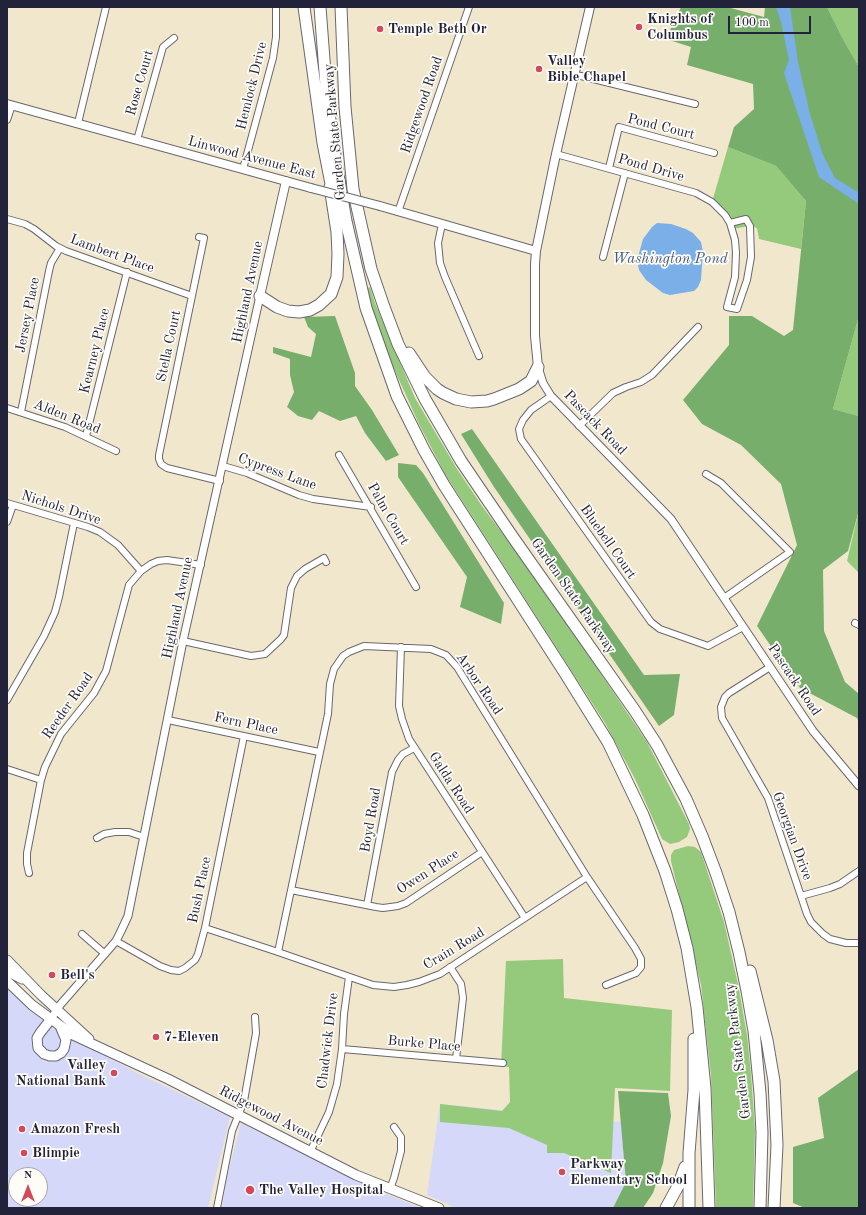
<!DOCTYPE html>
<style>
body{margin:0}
#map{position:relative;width:866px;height:1215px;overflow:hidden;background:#f1e7cd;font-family:"Old Standard TT",serif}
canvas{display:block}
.frame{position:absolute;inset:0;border:8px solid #22223b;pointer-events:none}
.north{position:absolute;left:8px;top:1167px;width:40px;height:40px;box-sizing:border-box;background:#fdfcf7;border:1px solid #a5a5ac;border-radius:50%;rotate:0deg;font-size:11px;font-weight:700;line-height:16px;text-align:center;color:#22223b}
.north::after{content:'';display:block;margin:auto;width:14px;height:18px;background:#d1495b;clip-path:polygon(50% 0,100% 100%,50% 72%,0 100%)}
.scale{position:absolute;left:728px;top:16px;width:83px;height:18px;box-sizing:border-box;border:2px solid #22223b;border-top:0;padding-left:5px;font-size:12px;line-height:14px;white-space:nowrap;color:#22223b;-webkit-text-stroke:3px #fdfcf7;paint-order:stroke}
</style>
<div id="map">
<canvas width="866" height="1215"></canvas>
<div class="frame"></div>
<div class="north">N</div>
<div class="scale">100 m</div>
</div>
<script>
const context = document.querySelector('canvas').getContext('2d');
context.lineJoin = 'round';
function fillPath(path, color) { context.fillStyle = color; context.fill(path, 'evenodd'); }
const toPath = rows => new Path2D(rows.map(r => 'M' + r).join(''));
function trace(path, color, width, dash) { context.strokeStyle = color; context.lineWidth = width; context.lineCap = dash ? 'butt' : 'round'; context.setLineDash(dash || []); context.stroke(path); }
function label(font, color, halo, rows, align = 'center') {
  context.font = font + ' "Old Standard TT",serif'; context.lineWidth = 3.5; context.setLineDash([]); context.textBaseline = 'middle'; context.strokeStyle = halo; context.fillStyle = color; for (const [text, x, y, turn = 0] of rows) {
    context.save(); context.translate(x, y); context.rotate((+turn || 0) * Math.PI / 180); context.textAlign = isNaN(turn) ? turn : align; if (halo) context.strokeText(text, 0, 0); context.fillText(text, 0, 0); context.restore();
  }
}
fillPath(toPath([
 [7,984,60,1030,135,1072,230,1117,208,1208,7,1208],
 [16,1175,40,1175,40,1199,16,1199],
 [440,1104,621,1122,626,1183,613,1208,456,1208,427,1195],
 [241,1123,379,1191,421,1208,222,1208,228,1173]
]), '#d5d8f9');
fillPath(toPath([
 [827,7,859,7,859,67,844,41],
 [728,147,776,166,806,201,801,249,759,239,757,228,750,226,732,229,712,202],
 [370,287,375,303,415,398,457,469,482,506,547,594,647,742,689,824,690,829,687,837,679,842,670,844,662,839,635,779,605,723,445,474,419,424,386,351,366,289],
 [859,316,859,416,833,409],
 [859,510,859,573,847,561],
 [688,846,695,847,701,852,724,922,738,984,747,1035,751,1074,755,1130,753,1208,716,1208,711,1075,701,985,671,861,671,855,674,850],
 [563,959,564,998,672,1010,670,1091,615,1088,611,1173,564,1153,547,1153,547,1145,509,1128,440,1122,440,1104,502,1111,510,1102,509,1067,501,1066,506,961]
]), '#95ca7c');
fillPath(toPath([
 [681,7,727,7,764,17,765,7,827,7,844,41,859,67,859,316,833,409,859,416,859,510,848,551,823,570,824,631,845,682,859,694,859,723,857,718,800,688,757,626,797,545,781,484,741,445,702,424,683,400,729,345,729,316,752,316,784,336,793,330,806,201,776,166,728,147,734,127,754,109,753,84,687,65,691,47,666,39],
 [335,316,355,373,355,386,372,410,399,455,386,461,365,433,356,416,340,421,319,411,312,420,298,416,287,407,294,392,290,375,290,359,273,353,273,347,311,357,316,334,308,327,304,317],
 [472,429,644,675,680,674,674,715,659,726,494,487,461,434],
 [398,463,416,465,423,473,504,603,501,624,460,607,467,577,398,477],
 [859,1069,859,1208,805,1208,793,1203,793,1147,824,1138,818,1098],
 [618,1091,668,1093,671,1116,663,1163,653,1193,643,1208,613,1208,626,1182]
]), '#78ae6c');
fillPath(toPath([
 [776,7,790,7,798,62,810,114,823,155,835,178,859,193,859,204,819,177,784,73,789,60,781,22],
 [657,223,671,224,686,229,693,233,701,242,703,252,701,280,698,287,694,291,670,295,663,293,646,280,639,270,638,265,638,257,643,239,652,227]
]), '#7aafe8');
const minor = toPath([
 [574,75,581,76,695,104],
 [7,120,12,105],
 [78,123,106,7],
 [137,140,163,47,174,38],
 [556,154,696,193,712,202,725,215,730,223,735,240,736,253,735,277,727,307,737,309,747,280,751,257,750,226,746,219,730,223],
 [609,168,619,127,714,153],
 [243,169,273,58,276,37,276,7],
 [398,212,469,7],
 [7,219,25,224,34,229,56,246,66,251,192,296],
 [442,224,438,243,440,263,445,277,479,356],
 [199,237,204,238,159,455,159,459,161,464,167,468,220,481],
 [603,257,625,173],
 [551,396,531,410,523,420,519,429,521,439,651,622,660,629,708,646,743,627],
 [7,408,65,427,116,451],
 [21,412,49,271,51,263,60,248],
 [579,426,613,393,626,387,641,382,652,375,698,327],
 [86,436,127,272],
 [339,455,416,587],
 [223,466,247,473,299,495,313,499,371,507],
 [706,474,721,483,790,552,724,598],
 [7,503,88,527,100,532,118,545,141,571],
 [7,522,13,505],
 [855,623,859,625],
 [183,641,251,656,265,654,281,639,284,635,291,588,297,576,305,569,324,558,326,562],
 [401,647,399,706,402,719,409,739,525,918],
 [770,667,729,693,725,697,721,707,722,718,768,798,807,914,811,922,823,934,830,939,846,943,858,943],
 [7,700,44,636,55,612,59,597,74,523],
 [168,720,319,752],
 [7,769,41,780],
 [97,838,104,834,115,832,129,832,144,837],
 [29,873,27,864,27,853,41,780,45,767,61,734,94,693,106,671,129,585,141,571,151,564,158,561,167,560,201,565],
 [291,890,376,907,383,908,398,906,406,903,482,852],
 [801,896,830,888,840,884,859,871],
 [367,905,392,772,398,760,403,754,414,748],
 [205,928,278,952,373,985,394,987,407,985,419,982,440,974,587,877],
 [82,934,105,954],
 [116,941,160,966,171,970,179,971,185,968,195,960,198,954,205,928,244,736],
 [278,952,328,714,330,684,334,669,343,656,349,652,364,646,431,649,446,655,457,667,587,877,635,948,641,959,641,967,636,973,606,985],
 [450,967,461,984,463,998,456,1059],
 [342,1049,503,1063],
 [310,1152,329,1112,337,1084,342,1049,344,1014,349,977],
 [390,1189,394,1178,401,1151,401,1137,394,1127],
 [217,1208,232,1131,244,1101,256,1033,255,1017]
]);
const tertiary = toPath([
 [538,367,543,383,551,396,671,519,813,731,859,786],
 [51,1019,60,1005,116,941,121,931,128,916,183,641,260,296]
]);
const secondary = toPath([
 [7,104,311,188],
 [380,206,536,251],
 [260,296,286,181],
 [538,367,535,336,535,264,536,251,556,154,590,7]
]);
const primary = toPath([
 [7,960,41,995,89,1039],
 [7,971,22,979],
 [7,981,32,1005,73,1035,168,1079,356,1175,439,1208],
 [51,1019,40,1033,37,1038,38,1048,44,1054,50,1056,56,1056,61,1053,64,1049,66,1040,60,1026]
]);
const motorway = toPath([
 [304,7,323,143,333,194],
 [320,7,327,99,337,169,346,221,366,308,397,396,424,450,444,485,565,673,608,742,643,815,665,871,677,909,687,948,697,1007,705,1088,709,1208],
 [341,7,345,107,353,189,371,269,384,307,398,344,425,399,461,461,512,536,635,711,657,745,686,799,702,836,716,873,729,912,739,952,747,991,754,1031,760,1093,762,1133,760,1208],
 [260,296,277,307,288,311,299,312,310,310,319,305,331,294,337,277,338,254,337,232,330,187],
 [409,353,425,377,437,389,443,393,456,399,471,402,487,401,494,399,519,389,531,381,538,367],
 [750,971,767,1040,774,1081,777,1145,774,1208],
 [666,1208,678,1186,685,1167],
 [689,1208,689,1153,694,1090,694,1039]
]);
trace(minor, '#6a676e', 8);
trace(tertiary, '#6a676e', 9);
trace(secondary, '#6a676e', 10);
trace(primary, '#6a676e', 11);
trace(motorway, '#6a676e', 13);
trace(minor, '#fff', 6);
trace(tertiary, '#fff', 7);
trace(secondary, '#fff', 8);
trace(primary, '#fff', 9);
trace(motorway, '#fff', 11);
const secondaryBridge = toPath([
 [311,188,380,206]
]);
trace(secondaryBridge, '#6a676e', 10, []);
trace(secondaryBridge, '#fff', 8);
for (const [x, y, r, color] of [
 [639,27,4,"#d1495b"],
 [380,29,4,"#d1495b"],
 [539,69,4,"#d1495b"],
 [52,975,4,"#d1495b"],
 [156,1037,4,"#d1495b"],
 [114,1073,4,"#d1495b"],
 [22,1129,4,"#d1495b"],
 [24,1153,4,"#d1495b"],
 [562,1172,4,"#d1495b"],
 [250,1190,5,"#d1495b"]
]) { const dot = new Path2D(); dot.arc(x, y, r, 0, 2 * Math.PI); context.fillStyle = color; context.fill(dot); trace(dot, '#fdfcf7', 1.5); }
label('bold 14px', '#22223b', '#fdfcf7', [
 ["Knights of",647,19],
 ["Columbus",647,35],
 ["Temple Beth Or",388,29],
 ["Valley",547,61],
 ["Bible Chapel",547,77],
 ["Bell's",60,975],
 ["7-Eleven",164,1037],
 ["Valley",106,1065,"right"],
 ["National Bank",106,1081,"right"],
 ["Amazon Fresh",30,1129],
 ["Blimpie",32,1153],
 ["Parkway",570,1164],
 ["Elementary School",570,1180],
 ["The Valley Hospital",259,1190]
], 'left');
label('14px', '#22223b', '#fdfcf7', [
 ["Rose Court",140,83,-74],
 ["Hemlock Drive",252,86,-76],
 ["Ridgewood Road",422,105,-71],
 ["Pond Court",661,127,14],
 ["Garden State Parkway",335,132,-95],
 ["Linwood Avenue East",252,158,15],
 ["Pond Drive",651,168,16],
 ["Lambert Place",112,254,20],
 ["Highland Avenue",248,292,-78],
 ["Jersey Place",28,315,-79],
 ["Stella Court",169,346,-78],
 ["Kearney Place",95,351,-76],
 ["Alden Road",67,417,22],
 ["Pascack Road",595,423,46],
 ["Cypress Lane",277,472,20],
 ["Nichols Drive",61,508,18],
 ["Palm Court",388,514,60],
 ["Bluebell Court",608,542,55],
 ["Garden State Parkway",573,596,55],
 ["Highland Avenue",178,608,-78],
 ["Pascack Road",794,680,56],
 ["Arbor Road",479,684,56],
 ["Reeder Road",68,706,-55],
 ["Fern Place",246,724,12],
 ["Galda Road",451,783,57],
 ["Boyd Road",371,820,-80],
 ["Georgian Drive",792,836,70],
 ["Owen Place",428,872,-33],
 ["Bush Place",200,890,-78],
 ["Crain Road",454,949,-31],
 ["Chadwick Drive",328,1041,-83],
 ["Burke Place",424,1044,5],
 ["Garden State Parkway",738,1051,-97],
 ["Ridgewood Avenue",271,1116,27]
]);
label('italic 15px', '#455a80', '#fdfcf7', [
 ["Washington Pond",670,259]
]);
</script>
